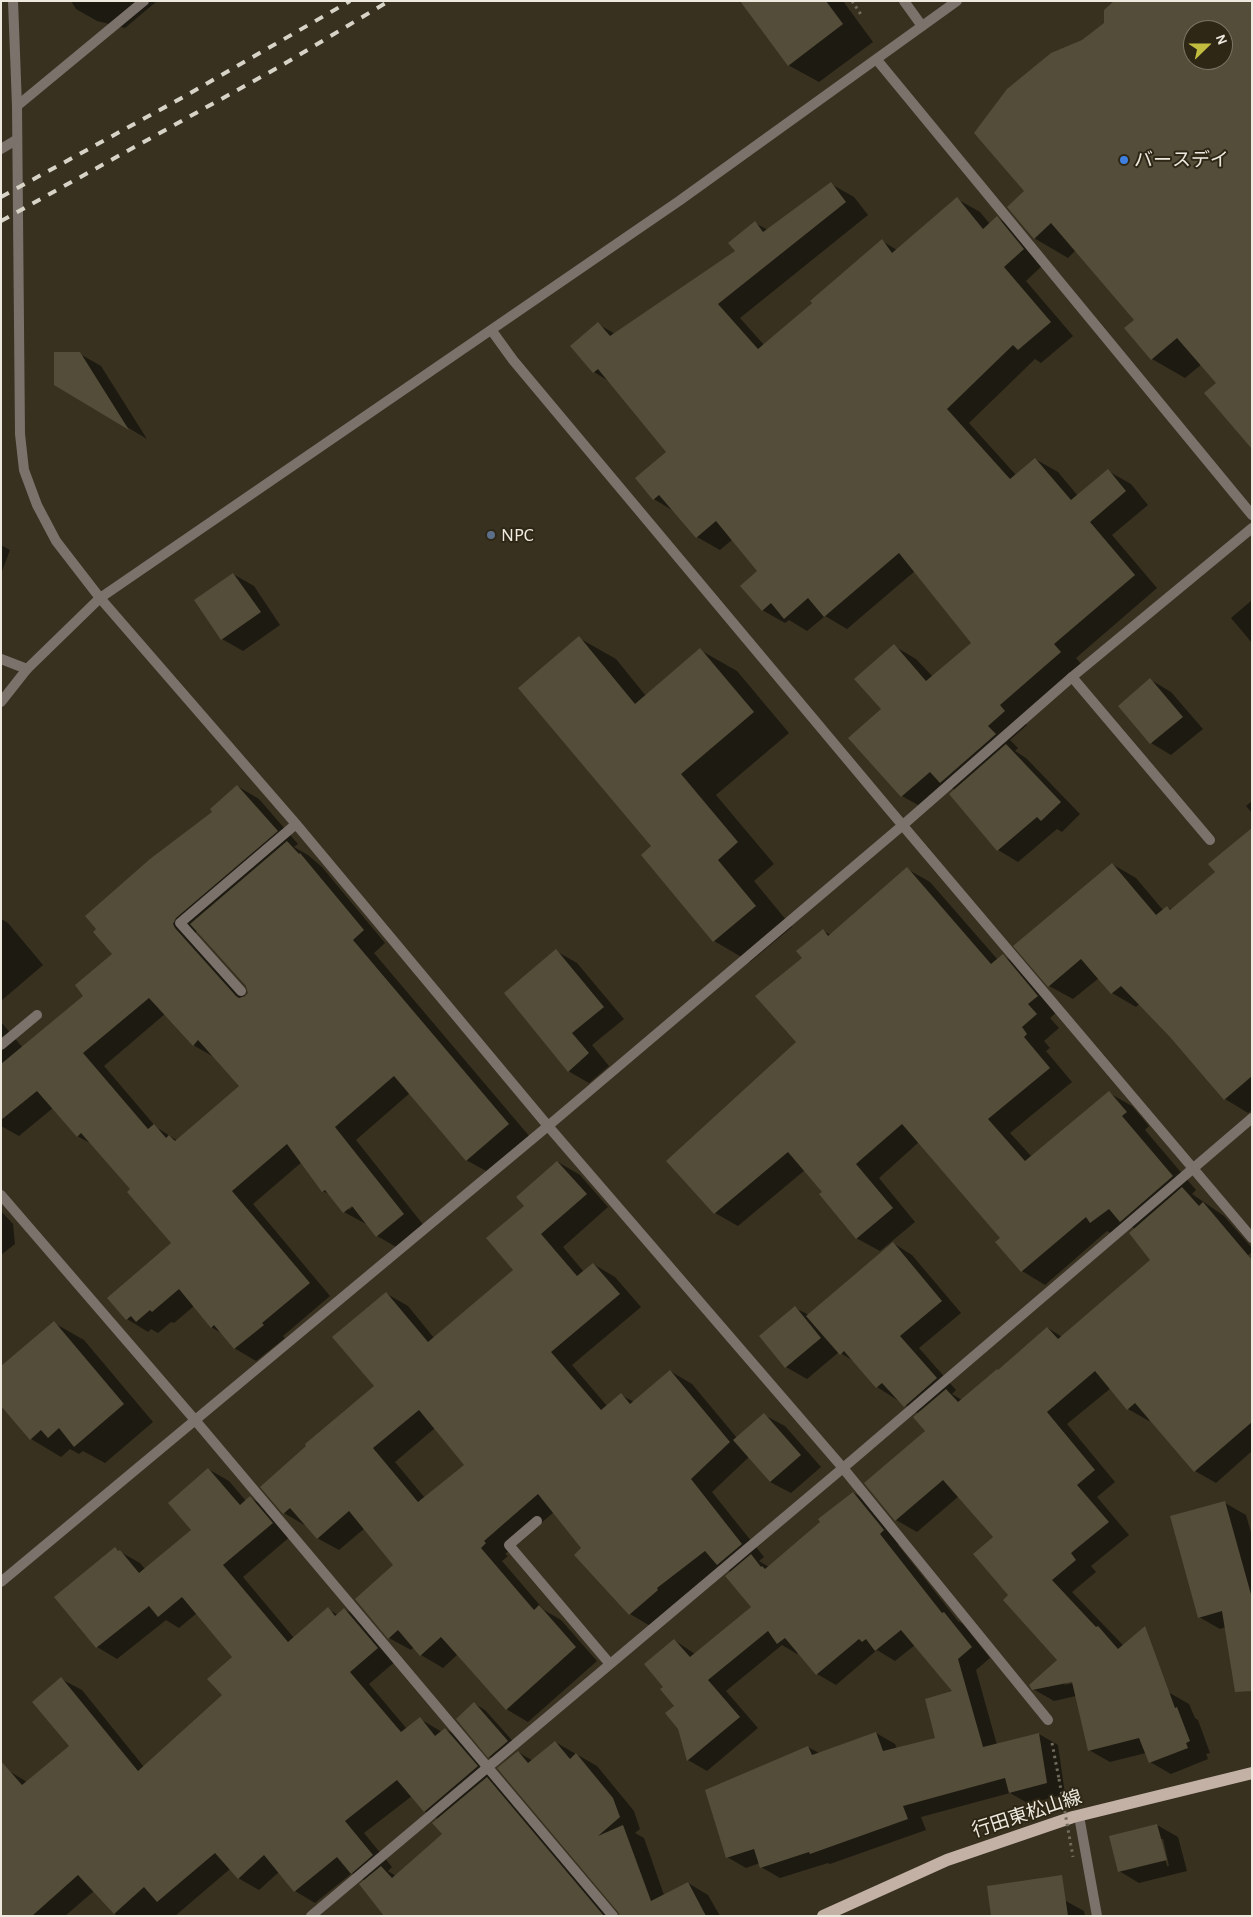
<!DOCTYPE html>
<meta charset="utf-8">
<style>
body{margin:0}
#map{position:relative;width:1253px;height:1917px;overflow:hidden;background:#383120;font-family:"Alegreya Sans",sans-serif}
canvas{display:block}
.frame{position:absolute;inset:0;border:2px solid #ede9de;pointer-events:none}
.north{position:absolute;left:1183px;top:20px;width:50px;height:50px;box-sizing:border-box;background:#2e2716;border:1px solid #7a7566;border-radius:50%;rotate:68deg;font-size:14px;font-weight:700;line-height:20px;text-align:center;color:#ede9de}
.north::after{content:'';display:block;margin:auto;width:18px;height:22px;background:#c2bd3f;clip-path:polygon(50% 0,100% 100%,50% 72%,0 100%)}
</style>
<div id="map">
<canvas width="1253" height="1917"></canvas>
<div class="frame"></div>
<div class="north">N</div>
</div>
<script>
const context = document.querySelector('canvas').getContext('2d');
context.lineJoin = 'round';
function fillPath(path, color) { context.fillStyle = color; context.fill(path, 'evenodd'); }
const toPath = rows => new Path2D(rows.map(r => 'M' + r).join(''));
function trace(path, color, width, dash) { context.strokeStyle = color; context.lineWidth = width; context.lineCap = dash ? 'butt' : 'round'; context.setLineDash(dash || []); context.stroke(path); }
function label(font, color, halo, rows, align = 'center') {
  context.font = font + ' "Alegreya Sans","Noto Sans JP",sans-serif'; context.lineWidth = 4; context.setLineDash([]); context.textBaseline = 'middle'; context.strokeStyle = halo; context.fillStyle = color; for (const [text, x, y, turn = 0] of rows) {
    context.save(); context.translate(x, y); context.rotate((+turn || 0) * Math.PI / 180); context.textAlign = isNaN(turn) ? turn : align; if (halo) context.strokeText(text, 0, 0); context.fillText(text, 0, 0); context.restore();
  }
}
fillPath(toPath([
 [71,1,157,1,125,28,97,21,76,9],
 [755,1,843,1,873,42,819,82,788,65],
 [1252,1,1218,383,1202,364,1185,378,1152,359,1136,320,1076,250,1068,258,1034,238,1026,192,1083,41,1105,24],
 [1193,30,1223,30,1223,60,1193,60],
 [831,184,854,197,868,215,740,318,764,345,882,241,897,250,957,199,980,212,990,224,997,218,1020,231,1046,262,1026,281,1073,336,1041,363,1035,359,969,423,1016,475,1035,459,1058,472,1078,496,1108,471,1131,484,1148,505,1112,535,1157,588,1076,658,1083,666,1021,719,1027,725,1010,740,1018,748,1015,751,1026,758,1080,814,1062,832,1057,829,1018,862,998,850,955,790,950,787,925,809,902,796,850,738,882,709,894,646,916,659,933,677,973,643,915,571,847,629,825,616,807,631,789,620,785,623,762,610,759,571,733,539,720,550,697,537,675,512,654,499,668,452,610,382,594,372,598,324,615,334,737,252,755,223,768,230],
 [80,354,101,366,147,439,55,384],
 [1,545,10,550,1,574],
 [233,574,254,586,280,625,243,651,222,639],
 [1252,600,1252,643,1231,618],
 [579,638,616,659,646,696,700,650,737,671,789,733,716,795,774,864,754,881,792,927,750,962,714,941,652,847],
 [1151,680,1171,692,1203,729,1171,755,1151,743,1120,706],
 [237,786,259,799,298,844,294,847,308,855,322,867,385,943,374,953,530,1137,488,1172,466,1160,410,1093,356,1140,425,1227,398,1248,377,1236,367,1223,366,1224,344,1212,331,1195,323,1191,302,1162,253,1204,330,1296,283,1336,285,1338,256,1361,234,1348,223,1334,211,1327,194,1306,174,1323,171,1322,158,1333,151,1329,148,1332,127,1319,173,1243,132,1189,94,1145,77,1136,53,1108,19,1136,1,1126,1,1022,23,1048,85,996,214,812],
 [197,930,247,986,249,993,246,997,196,941,194,937],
 [165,1014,193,1045,214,1057,241,1086,178,1141,156,1127,104,1066],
 [357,1203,349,1210,349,1206],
 [1252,801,1252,813,1246,806],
 [1252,830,1252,1110,1248,1113,1225,1099,1171,1036,1139,1004,1136,1007,1112,993,1099,978,1073,999,1049,986,1112,864,1136,878,1163,910,1167,907,1172,910,1216,872],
 [907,869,930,882,998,960,1003,956,1026,969,1060,1009,1050,1018,1059,1028,1044,1041,1050,1048,1046,1051,1072,1082,1010,1133,1032,1157,1109,1093,1132,1106,1149,1126,1145,1130,1196,1190,1192,1194,1224,1216,1252,1248,1252,1252,1244,1259,1252,1268,1252,1451,1216,1483,1195,1471,1151,1419,1149,1421,1128,1409,1111,1388,1067,1424,1115,1482,1097,1497,1129,1535,1091,1566,1096,1572,1072,1592,1168,1692,1189,1704,1195,1718,1198,1720,1210,1753,1206,1754,1208,1759,1171,1774,1150,1762,1146,1753,1110,1762,1089,1750,1076,1696,1054,1701,1033,1689,1059,1660,1010,1595,995,1538,959,1496,917,1532,896,1520,927,1431,919,1414,877,1387,855,1362,839,1352,807,1379,786,1367,760,1336,795,1308,809,1315,893,1243,912,1255,961,1313,919,1348,956,1390,952,1394,962,1400,998,1372,1048,1328,1062,1337,1152,1261,1135,1229,1128,1225,1114,1235,1107,1231,1045,1285,1022,1271,997,1242,1001,1238,919,1142,879,1178,915,1222,880,1251,856,1238,824,1192,805,1170,738,1226,715,1213,798,1042,804,958,823,931,831,935],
 [1067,1681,1078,1682,1064,1685],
 [1,919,8,923,43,965,1,1001],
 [556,951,577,963,624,1019,592,1045,609,1066,589,1083,568,1071],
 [558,1162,580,1175,608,1207,563,1247,584,1272,593,1264,615,1277,641,1307,572,1365,607,1406,621,1395,634,1402,670,1371,692,1384,737,1438,764,1415,785,1426,821,1467,791,1493,770,1482,749,1457,712,1492,764,1557,759,1561,769,1567,854,1493,872,1504,902,1541,898,1545,958,1621,963,1624,990,1658,976,1670,997,1745,1039,1734,1058,1745,1065,1794,1029,1804,1010,1793,921,1817,926,1830,830,1864,828,1863,780,1878,761,1867,760,1863,746,1868,727,1857,808,1747,819,1753,876,1733,895,1744,897,1749,937,1739,954,1692,915,1645,895,1661,877,1650,836,1685,817,1674,799,1652,797,1654,782,1645,726,1691,758,1728,707,1771,688,1760,679,1729,676,1706,665,1687,674,1640,695,1654,752,1607,732,1573,722,1567,652,1627,630,1614,583,1548,554,1512,505,1554,508,1556,502,1561,544,1610,561,1620,597,1661,528,1722,506,1709,458,1654,443,1668,421,1655,414,1647,411,1650,389,1638,395,1565,365,1528,339,1550,317,1538,306,1526,284,1513,376,1386,387,1294,408,1306,434,1338,515,1270,526,1206],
 [435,1428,466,1466,425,1498,395,1462],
 [1,1211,13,1224,15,1244,1,1255],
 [54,1323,84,1340,153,1422,105,1463,83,1451,79,1454,70,1449,61,1457,31,1439],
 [208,1469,229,1481,246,1501,250,1498,271,1509,292,1535,243,1577,294,1638,328,1609,338,1615,344,1609,365,1621,397,1660,369,1684,407,1729,420,1719,442,1732,445,1729,466,1741,497,1779,493,1782,508,1791,615,1916,386,1916,365,1881,352,1873,315,1903,295,1891,279,1872,259,1890,238,1878,230,1869,175,1916,117,1916,94,1891,65,1916,1,1916,9,1771,27,1782,70,1746,61,1679,82,1690,144,1767,223,1695,234,1657,197,1613,179,1628,166,1620,117,1659,97,1647,115,1549,140,1563,145,1569,193,1530],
 [412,1796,424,1811,438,1819,444,1834,396,1876,388,1871,392,1867,364,1833],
 [1225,1503,1246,1515,1252,1536,1252,1642,1226,1627,1220,1629,1199,1617],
 [475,1704,485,1710,518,1747,499,1762,489,1757],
 [555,1742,597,1766,634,1811,640,1829,635,1833,644,1838,664,1895,688,1883,708,1895,720,1916,624,1916,518,1752,533,1761],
 [1157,1825,1178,1837,1187,1871,1139,1883,1119,1871],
 [1160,1839,1163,1839,1169,1866,1167,1866],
 [1064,1900,1084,1911,1085,1916,993,1916]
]), '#0007');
fillPath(toPath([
 [740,1,826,1,843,24,788,66],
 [1114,1,1252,1,1252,449,1204,393,1216,383,1177,338,1151,360,1124,328,1134,320,1051,223,1034,239,1007,207,1024,191,974,133,1007,89,1051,53,1082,40,1104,23,1104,10],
 [1193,30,1223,30,1223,60,1193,60],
 [831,182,846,202,718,304,758,349,812,303,810,301,882,239,892,253,957,197,983,229,997,216,1024,249,1004,267,1051,322,1018,350,1013,345,947,409,1010,479,1035,458,1071,500,1108,469,1126,491,1090,522,1135,575,1054,644,1061,652,1000,705,1005,711,988,726,996,734,940,783,930,772,901,797,848,738,881,709,854,679,894,644,926,681,971,643,899,553,824,617,808,598,784,619,771,603,762,611,740,586,757,571,716,521,696,538,659,495,653,500,635,478,666,452,598,369,593,373,570,346,598,322,610,336,735,251,728,243,755,221,763,232],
 [54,352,80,352,129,430,54,385],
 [233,573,261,612,221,640,194,600],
 [579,636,635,704,700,648,754,712,681,774,738,842,718,860,756,906,713,942,641,855,651,846,518,688],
 [1150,678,1183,717,1150,744,1118,706],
 [1006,744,1061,802,1041,821,1037,817,997,851,949,794],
 [237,785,278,831,176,918,173,924,175,928,236,996,239,998,245,996,248,993,246,986,190,924,287,841,299,854,300,853,364,930,353,940,509,1124,466,1161,394,1076,335,1127,404,1214,376,1237,352,1206,343,1213,325,1190,322,1192,287,1144,232,1191,310,1283,262,1323,264,1325,234,1349,214,1325,211,1328,179,1289,152,1312,150,1310,136,1322,131,1316,126,1320,107,1298,171,1243,127,1192,130,1189,81,1133,77,1137,37,1091,1,1120,1,1064,83,996,75,985,112,954,93,932,96,929,85,916,150,859,212,812,210,809],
 [149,998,193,1046,198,1040,239,1086,175,1141,169,1135,166,1138,154,1124,148,1129,83,1053],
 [1252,828,1252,1076,1224,1100,1170,1037,1121,986,1111,994,1081,959,1048,987,1013,946,1112,863,1156,915,1167,906,1170,910,1215,872,1208,864],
 [907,867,991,964,1003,954,1038,996,1028,1004,1037,1014,1022,1027,1027,1034,1024,1037,1050,1068,988,1119,1025,1161,1109,1091,1127,1112,1122,1116,1173,1176,1120,1222,1109,1209,1090,1223,1086,1217,1021,1272,995,1242,1000,1238,902,1124,856,1164,893,1208,856,1239,819,1194,822,1192,788,1152,714,1214,666,1161,796,1042,755,996,802,958,796,951,823,929,828,936],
 [556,949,604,1007,572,1033,589,1053,568,1072,504,993],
 [557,1161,587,1194,541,1234,577,1276,593,1263,620,1294,551,1352,601,1410,621,1393,630,1404,670,1370,730,1442,691,1479,742,1544,717,1565,705,1551,657,1588,658,1590,629,1615,574,1555,581,1548,538,1494,484,1541,486,1543,481,1548,534,1610,539,1605,576,1647,506,1710,441,1637,420,1656,398,1630,388,1639,355,1599,393,1565,349,1511,317,1539,290,1508,283,1514,260,1487,306,1446,305,1444,374,1386,332,1337,386,1292,428,1342,513,1270,486,1238,524,1206,516,1197],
 [419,1410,464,1465,418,1502,373,1448],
 [1182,1187,1199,1206,1203,1202,1252,1260,1252,1422,1194,1472,1135,1403,1127,1410,1095,1371,1047,1412,1095,1470,1077,1485,1109,1522,1071,1553,1076,1560,1052,1580,1096,1627,1098,1626,1118,1649,1145,1626,1175,1708,1177,1707,1190,1741,1186,1743,1188,1748,1149,1763,1139,1738,1088,1751,1072,1682,1032,1690,1029,1685,1057,1660,1003,1600,1008,1595,973,1554,993,1537,943,1480,895,1521,864,1483,925,1431,913,1417,946,1389,958,1402,997,1369,998,1370,1047,1327,1058,1339,1150,1260,1129,1233],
 [893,1242,942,1301,900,1336,937,1378,904,1407,882,1383,876,1388,844,1351,840,1355,806,1316],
 [795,1306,821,1338,785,1368,759,1336],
 [54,1321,124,1404,74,1447,59,1428,48,1438,41,1430,30,1440,1,1406,1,1366],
 [764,1413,801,1455,770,1482,733,1440],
 [208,1468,240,1505,250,1496,273,1523,223,1565,288,1642,328,1607,335,1616,344,1608,378,1648,350,1672,401,1732,420,1717,435,1736,445,1728,478,1766,424,1812,397,1780,345,1821,373,1855,351,1874,337,1857,294,1892,264,1855,238,1879,215,1853,157,1902,144,1887,114,1914,78,1875,32,1916,1,1916,1,1761,22,1785,69,1746,32,1702,61,1677,138,1771,222,1695,207,1679,232,1657,182,1597,158,1617,149,1606,96,1648,54,1597,115,1547,118,1551,120,1550,139,1573,191,1530,168,1503],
 [853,1492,884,1530,880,1534,942,1613,944,1612,972,1647,958,1659,983,1747,1039,1733,1047,1783,1009,1793,1005,1778,903,1806,908,1819,810,1854,809,1852,760,1868,754,1849,726,1858,705,1790,808,1746,812,1755,876,1732,883,1751,935,1738,925,1699,952,1691,901,1630,875,1651,866,1639,862,1642,859,1639,816,1675,785,1638,777,1644,768,1631,708,1680,740,1717,687,1761,678,1729,665,1713,674,1706,660,1689,663,1687,644,1664,674,1639,690,1657,751,1607,725,1576,751,1554,761,1567,762,1566,765,1569,820,1522,818,1519],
 [1225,1501,1252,1598,1252,1691,1235,1692,1222,1611,1198,1618,1170,1516],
 [474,1702,508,1741,488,1758,456,1719],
 [555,1741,570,1759,576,1753,613,1798,620,1817,598,1836,623,1825,651,1901,688,1882,706,1916,620,1916,618,1912,497,1768,518,1751,528,1763],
 [487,1777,604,1916,384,1916,359,1884,381,1866,392,1878,442,1834,432,1823],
 [1157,1824,1167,1860,1118,1872,1109,1836],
 [1062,1875,1068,1916,991,1916,987,1886]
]), '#544d3a');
trace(toPath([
 [852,1,862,16],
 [1052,1743,1059,1779]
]), '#716b5c', 3, [2.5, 4]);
trace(toPath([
 [1072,677,1210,840],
 [1,1045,37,1015]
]), '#7b726c', 10);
trace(toPath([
 [904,1,922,26],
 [877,60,1252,515],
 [17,106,144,1],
 [1,149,16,140],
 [492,331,513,360,888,808,1252,1238],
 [100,598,296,824,548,1126,843,1468,1048,1720],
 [1,659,27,669],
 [241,991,180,923,296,824],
 [1,1195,195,1420,613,1916],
 [537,1521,509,1545,610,1664],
 [1,1582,548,1126,903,825,1072,677,1252,528],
 [1079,1816,1097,1916],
 [311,1916,843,1468,1252,1118]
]), '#7b726c', 10);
trace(toPath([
 [13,1,17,106,20,434,24,470,37,505,56,541,100,598],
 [1,702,27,669,100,598,679,201,957,1]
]), '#7b726c', 10);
trace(toPath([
 [823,1916,947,1860,1073,1817,1252,1773]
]), '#c3b1a6', 12);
trace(toPath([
 [1,197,187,95,350,1],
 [1,221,279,67,389,1]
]), '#d7d3c7', 4, [9, 9]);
trace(toPath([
 [1059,1779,1073,1857]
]), '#716b5c', 3, [2.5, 4]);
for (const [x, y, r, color] of [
 [1124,160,5,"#3f7fe0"],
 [491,535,5,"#5c6f8a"]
]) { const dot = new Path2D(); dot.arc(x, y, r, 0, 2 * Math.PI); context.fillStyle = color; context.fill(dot); trace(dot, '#2e2716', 2); }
label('19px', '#ede9de', '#2e2716', [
 ["バースデイ",1134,160],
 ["NPC",501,535]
], 'left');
label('19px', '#ede9de', '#2e2716', [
 ["行田東松山線",1027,1814,-18]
]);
</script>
